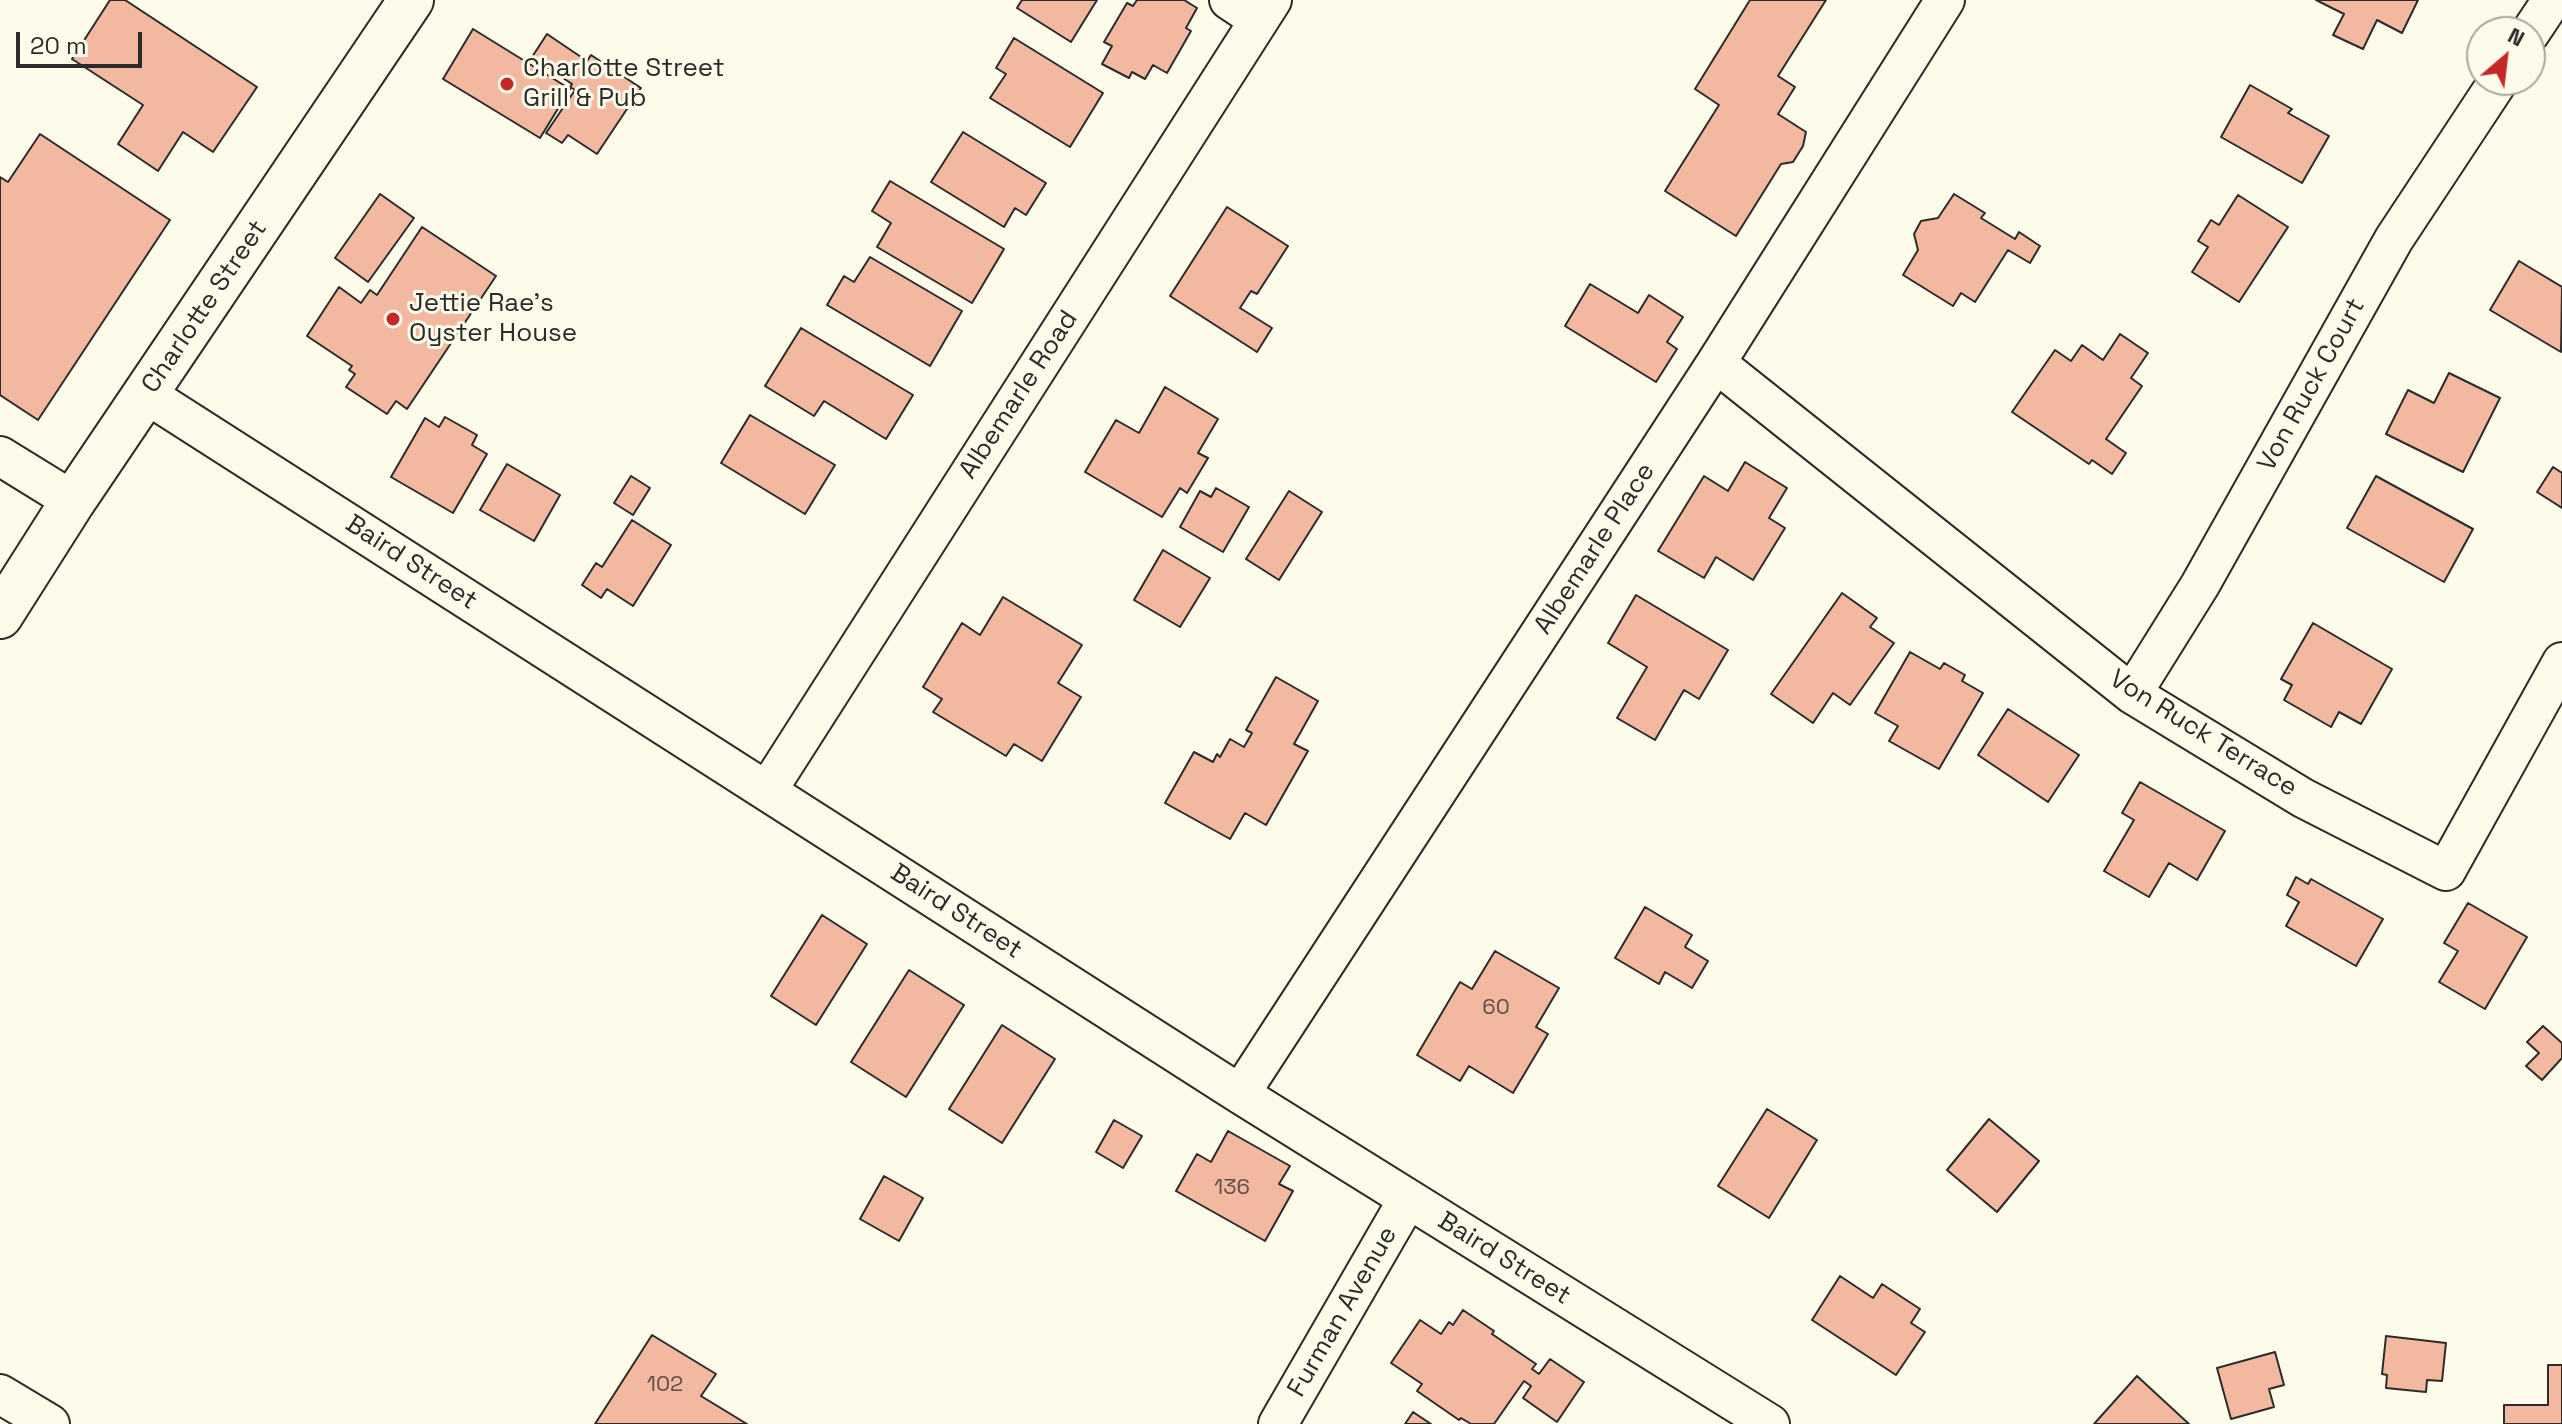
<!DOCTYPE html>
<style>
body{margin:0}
#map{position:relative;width:2562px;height:1424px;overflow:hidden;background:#fdfbea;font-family:"Space Grotesk",sans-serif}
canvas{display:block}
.north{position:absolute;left:2466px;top:16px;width:80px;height:80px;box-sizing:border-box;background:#fdfbea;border:2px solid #a9a89e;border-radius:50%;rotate:28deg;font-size:22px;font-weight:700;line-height:32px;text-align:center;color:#2b2b2b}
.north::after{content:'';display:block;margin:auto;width:28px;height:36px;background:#c62828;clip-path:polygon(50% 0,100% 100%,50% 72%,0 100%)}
.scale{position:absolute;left:16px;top:32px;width:126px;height:36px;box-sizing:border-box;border:4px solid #2b2b2b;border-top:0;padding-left:10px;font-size:24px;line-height:28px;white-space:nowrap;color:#2b2b2b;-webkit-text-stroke:6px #fdfbea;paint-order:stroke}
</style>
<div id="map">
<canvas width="2562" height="1424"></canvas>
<div class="north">N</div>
<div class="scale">20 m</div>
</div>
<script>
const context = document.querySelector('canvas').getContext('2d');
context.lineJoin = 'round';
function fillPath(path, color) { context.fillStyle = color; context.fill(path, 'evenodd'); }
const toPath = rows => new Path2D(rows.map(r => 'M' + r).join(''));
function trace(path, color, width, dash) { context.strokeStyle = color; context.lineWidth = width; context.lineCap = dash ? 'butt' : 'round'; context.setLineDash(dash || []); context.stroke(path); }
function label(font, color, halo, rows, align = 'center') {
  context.font = font + ' "Space Grotesk",sans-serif'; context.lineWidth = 6; context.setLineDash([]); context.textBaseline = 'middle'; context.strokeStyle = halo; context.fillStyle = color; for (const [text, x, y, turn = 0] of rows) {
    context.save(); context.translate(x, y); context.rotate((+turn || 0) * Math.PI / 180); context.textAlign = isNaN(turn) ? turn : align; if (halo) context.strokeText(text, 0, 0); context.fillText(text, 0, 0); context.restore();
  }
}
const building = toPath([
 [110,0,125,0,257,87,213,152,183,132,158,171,118,144,143,105,72,59,110,0],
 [1022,0,1097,0,1071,42,1017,8,1022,0],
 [1137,0,1184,0,1197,8,1186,28,1191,31,1167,73,1153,65,1145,79,1132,72,1129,78,1102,64,1112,46,1104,42,1127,3,1133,6,1137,0],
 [1750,0,1826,0,1778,76,1795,87,1778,114,1806,132,1803,146,1793,162,1781,164,1736,236,1665,191,1719,105,1695,89,1750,0],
 [2316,0,2418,0,2402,33,2377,20,2363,49,2333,35,2344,14,2316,0],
 [473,29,570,89,540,138,443,79,473,29],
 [547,34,587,61,591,55,641,88,597,154,568,135,562,143,546,133,575,90,570,87,572,84,532,57,547,34],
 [1014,38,1103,93,1070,147,990,98,1006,74,996,68,1014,38],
 [2250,85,2292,109,2288,113,2329,136,2302,183,2221,137,2250,85],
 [963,132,1046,183,1026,215,1015,208,1004,227,931,182,963,132],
 [40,134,170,220,38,420,0,395,0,177,8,182,40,134],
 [890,181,1004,249,972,303,877,247,891,223,872,211,890,181],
 [380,194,414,218,368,282,335,258,380,194],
 [1954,194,1985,213,1981,218,2015,239,2019,232,2040,246,2030,263,2008,250,1975,302,1961,293,1953,306,1903,275,1918,250,1914,234,1921,221,1938,218,1954,194],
 [2238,195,2288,227,2239,302,2192,272,2208,247,2198,241,2211,220,2219,225,2238,195],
 [1227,207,1288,246,1257,294,1251,291,1240,308,1272,328,1257,352,1170,296,1227,207],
 [422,227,496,276,407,409,396,401,387,414,346,387,355,374,349,370,352,366,307,336,339,287,361,303,370,290,377,295,422,227],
 [870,257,962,311,930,366,827,305,844,276,854,282,870,257],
 [2519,261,2562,287,2561,352,2490,310,2519,261],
 [1590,284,1638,313,1649,295,1683,317,1667,342,1677,349,1656,382,1565,326,1590,284],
 [801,328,913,395,886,439,824,401,814,416,765,386,801,328],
 [2120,334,2148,353,2131,378,2142,386,2106,439,2126,453,2112,474,2092,460,2089,464,2012,412,2055,350,2071,361,2082,345,2103,360,2120,334],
 [2449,373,2500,398,2463,472,2386,434,2408,390,2434,403,2449,373],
 [1165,387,1218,419,1198,453,1208,458,1187,493,1180,488,1162,517,1085,472,1116,420,1139,433,1165,387],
 [750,415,835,465,805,514,721,463,750,415],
 [445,417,477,435,472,445,487,454,453,513,391,477,425,418,439,427,445,417],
 [1745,462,1787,488,1769,518,1785,528,1753,580,1716,557,1704,578,1658,551,1704,476,1728,491,1745,462],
 [507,464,560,495,534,541,480,510,507,464],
 [2553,467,2562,473,2562,508,2537,492,2553,467],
 [631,476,650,488,633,515,614,503,631,476],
 [2376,476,2473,529,2444,582,2347,528,2376,476],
 [1216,488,1249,507,1223,552,1180,527,1200,491,1211,497,1216,488],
 [1289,491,1322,512,1279,580,1246,559,1289,491],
 [632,520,671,545,633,606,607,589,601,598,582,585,596,563,602,567,632,520],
 [1163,550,1210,578,1180,627,1134,600,1163,550],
 [1842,593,1877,618,1870,627,1894,643,1850,705,1833,693,1813,723,1771,694,1842,593],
 [1636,595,1728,650,1699,699,1684,690,1655,740,1617,718,1647,667,1608,643,1636,595],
 [1003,597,1082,645,1058,683,1081,697,1042,761,1014,744,1006,756,933,712,942,699,923,687,962,623,980,635,1003,597],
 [2313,623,2392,669,2361,724,2339,712,2331,727,2284,700,2292,685,2281,679,2313,623],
 [1910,652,1940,669,1944,663,1965,675,1962,681,1983,693,1939,769,1889,741,1898,726,1875,713,1910,652],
 [1276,677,1318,701,1294,744,1308,751,1266,825,1245,813,1230,839,1165,803,1194,752,1213,762,1217,754,1220,757,1230,739,1244,747,1252,733,1246,730,1276,677],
 [2008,709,2079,755,2048,802,1978,755,2008,709],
 [2140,782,2225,831,2197,880,2169,863,2149,897,2104,871,2134,820,2122,813,2140,782],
 [2296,877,2308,884,2311,879,2383,919,2356,966,2286,926,2299,902,2287,895,2296,877],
 [2468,903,2527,937,2485,1009,2439,982,2458,951,2444,943,2468,903],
 [1645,907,1692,935,1685,947,1708,961,1692,988,1665,972,1659,984,1615,958,1645,907],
 [822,915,867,944,816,1025,771,996,822,915],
 [1495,951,1559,988,1536,1027,1548,1034,1513,1093,1469,1066,1460,1081,1417,1055,1460,982,1472,989,1495,951],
 [909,970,964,1005,906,1097,851,1062,909,970],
 [1002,1025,1055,1059,1002,1143,949,1109,1002,1025],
 [2543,1026,2562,1043,2562,1058,2542,1080,2526,1066,2539,1053,2527,1042,2543,1026],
 [1767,1109,1817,1140,1769,1218,1718,1186,1767,1109],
 [1989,1119,2039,1161,1997,1212,1947,1170,1989,1119],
 [1114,1120,1142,1136,1123,1168,1096,1152,1114,1120],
 [1228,1131,1290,1166,1279,1184,1293,1191,1265,1241,1176,1191,1197,1154,1211,1162,1228,1131],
 [884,1176,923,1198,899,1241,860,1219,884,1176],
 [1840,1276,1873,1298,1882,1284,1920,1309,1911,1323,1925,1332,1896,1375,1812,1320,1840,1276],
 [1463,1310,1494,1331,1492,1334,1536,1364,1532,1369,1539,1374,1550,1359,1584,1382,1557,1422,1523,1398,1531,1386,1524,1381,1494,1424,1471,1424,1461,1418,1459,1420,1417,1391,1422,1384,1391,1363,1420,1320,1441,1334,1449,1322,1453,1325,1463,1310],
 [652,1335,716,1374,701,1396,747,1424,595,1424,652,1335],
 [2386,1336,2446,1343,2442,1381,2427,1380,2426,1392,2386,1388,2387,1375,2382,1374,2386,1336],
 [2275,1352,2284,1385,2269,1389,2274,1407,2231,1419,2217,1368,2275,1352],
 [2548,1365,2562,1365,2562,1424,2504,1424,2504,1405,2548,1405,2548,1365],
 [2137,1376,2189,1424,2094,1424,2137,1376],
 [1413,1412,1431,1424,1405,1424,1413,1412]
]);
fillPath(building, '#f2b8a0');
trace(building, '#2b2b2b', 2);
const street = toPath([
 [1229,0,1259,20],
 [2530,33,2552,0],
 [1716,363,2132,694,2303,798,2446,871,2562,662],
 [146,394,1240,1094,1770,1424],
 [0,456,73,501],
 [2132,694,2200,585,2394,239,2499,80],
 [767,791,1272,0],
 [1240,1094,1716,363,1945,0],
 [0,1394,50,1424],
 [1278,1424,1408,1199]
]);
const secondary = toPath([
 [0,616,73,501,411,0]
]);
trace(street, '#2b2b2b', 42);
trace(secondary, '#2b2b2b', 48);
trace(street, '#fdfbea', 38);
trace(secondary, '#fdfbea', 44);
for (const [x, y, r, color] of [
 [507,84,8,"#c62828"],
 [393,319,8,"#c62828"]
]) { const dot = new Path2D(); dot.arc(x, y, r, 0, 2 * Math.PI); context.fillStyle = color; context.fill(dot); trace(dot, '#fdfbea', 3); }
label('22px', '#5d4e48', null, [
 ["60",1496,1008],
 ["136",1232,1188],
 ["102",665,1385]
]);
label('26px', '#2b2b2b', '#fdfbea', [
 ["Charlotte Street",523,69],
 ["Grill & Pub",523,99],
 ["Jettie Rae's",409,304],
 ["Oyster House",409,334]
], 'left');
label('26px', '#2b2b2b', '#fdfbea', [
 ["Charlotte Street",205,307,-56],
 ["Von Ruck Court",2312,385,-61],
 ["Albemarle Road",1019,395,-57],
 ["Albemarle Place",1595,549,-57],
 ["Baird Street",411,563,33],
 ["Von Ruck Terrace",2203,734,32],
 ["Baird Street",956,912,33],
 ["Baird Street",1504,1259,32],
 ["Furman Avenue",1343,1312,-60]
]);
</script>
